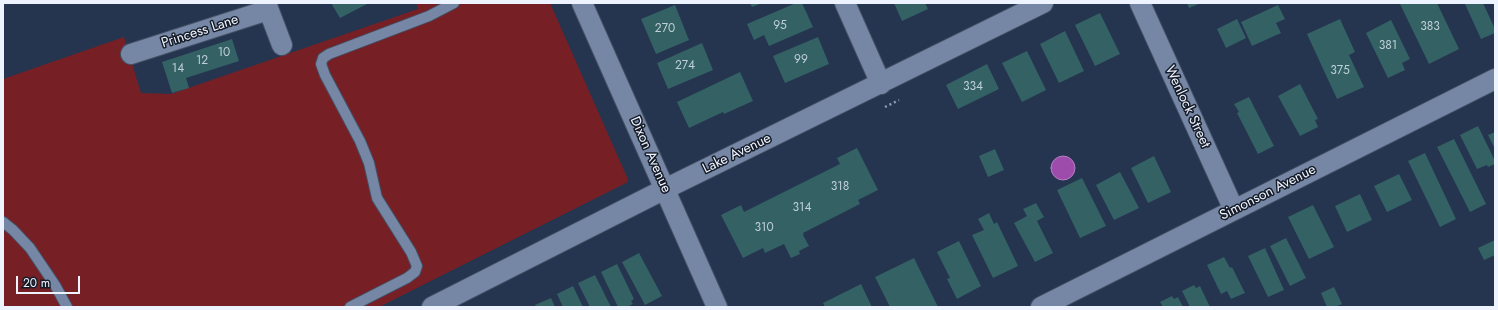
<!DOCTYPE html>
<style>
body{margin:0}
#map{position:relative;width:1498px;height:310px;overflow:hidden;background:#25354f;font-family:Jost,sans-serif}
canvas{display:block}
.frame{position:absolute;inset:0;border:4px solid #eef4ff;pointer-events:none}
.scale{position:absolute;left:16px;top:276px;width:64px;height:18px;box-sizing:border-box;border:2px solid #eef4ff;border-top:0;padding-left:5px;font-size:12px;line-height:14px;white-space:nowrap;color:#eef4ff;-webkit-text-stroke:3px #151c28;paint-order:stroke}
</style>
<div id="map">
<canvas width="1498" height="310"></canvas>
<div class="frame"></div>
<div class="scale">20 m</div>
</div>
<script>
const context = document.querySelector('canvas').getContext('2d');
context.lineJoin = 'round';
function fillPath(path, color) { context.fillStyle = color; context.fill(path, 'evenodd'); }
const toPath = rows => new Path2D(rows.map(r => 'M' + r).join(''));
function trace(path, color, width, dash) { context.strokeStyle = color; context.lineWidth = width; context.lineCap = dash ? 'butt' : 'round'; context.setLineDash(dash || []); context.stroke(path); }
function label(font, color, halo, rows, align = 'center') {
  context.font = font + ' Jost,sans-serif'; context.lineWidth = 3; context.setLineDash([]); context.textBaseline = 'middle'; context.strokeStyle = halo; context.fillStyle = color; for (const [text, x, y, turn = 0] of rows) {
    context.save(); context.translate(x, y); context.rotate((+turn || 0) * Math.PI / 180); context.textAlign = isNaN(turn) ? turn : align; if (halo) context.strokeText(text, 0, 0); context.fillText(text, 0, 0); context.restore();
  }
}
fillPath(toPath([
 [416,3,550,3,627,177,628,182,379,307,3,307,3,79,124,37,141,93,171,94,418,9]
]), '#762026');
const water = toPath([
 '1051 168a12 12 0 1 1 24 0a12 12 0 1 1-24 0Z'
]);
fillPath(water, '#9d4cac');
trace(water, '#b57ec5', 1);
fillPath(toPath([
 [331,3,369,3,340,18],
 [750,3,762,3,752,7],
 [796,3,802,3,813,27,769,46,764,35,754,40,747,24],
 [894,3,925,3,928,9,902,21],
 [1187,3,1201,3,1189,8],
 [1403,3,1437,3,1459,49,1429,64,1400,4],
 [1466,3,1483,3,1495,29,1495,33,1481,39,1465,4],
 [675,5,689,40,656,54,641,19],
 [1278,5,1285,19,1276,23,1281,33,1252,46,1241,22],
 [1100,13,1120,54,1095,66,1075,25],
 [1237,19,1246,38,1226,48,1217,29],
 [1340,19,1355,52,1349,55,1364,87,1337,99,1307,34],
 [1391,20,1410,59,1402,63,1405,70,1388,78,1366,33],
 [1065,31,1084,71,1059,83,1040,44],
 [818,37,829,64,785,83,773,56],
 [232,39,239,61,186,78,189,88,172,93,162,62],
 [702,43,713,70,668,89,657,63],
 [1027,51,1046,90,1022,102,1002,63],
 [987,64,999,89,958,109,946,85],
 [740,72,753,101,724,114,723,112,689,128,677,102],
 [1300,84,1318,119,1315,120,1318,127,1300,136,1278,96],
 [1249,97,1274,146,1258,154,1237,113,1239,112,1234,104],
 [1478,126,1495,161,1495,164,1488,167,1487,165,1477,169,1460,135],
 [1495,132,1495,149,1488,135],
 [1454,139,1486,204,1470,212,1437,147],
 [857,148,878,190,858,200,860,204,803,233,804,234,803,235,809,246,799,251,800,254,791,258,784,244,765,253,763,248,743,258,721,215,741,205,744,212,840,164,837,158],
 [995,149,1004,170,988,177,979,156],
 [1425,153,1456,219,1440,227,1408,161],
 [1154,156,1171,192,1148,203,1131,168],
 [1120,172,1139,208,1114,220,1096,185],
 [1399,174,1412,200,1387,212,1374,186],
 [1082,178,1106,226,1080,238,1057,190],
 [1360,194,1372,220,1347,232,1335,206],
 [1036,203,1044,217,1037,221,1053,253,1035,262,1014,223,1027,216,1023,209],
 [1313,205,1334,247,1309,259,1288,217],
 [989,213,994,224,997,222,1018,266,993,278,972,235,984,230,978,219],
 [1286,238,1306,278,1290,286,1270,246],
 [1495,240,1495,255,1484,260,1478,248],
 [959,241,981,286,957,299,947,279,950,278,937,252],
 [1265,248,1284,290,1268,297,1248,256],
 [639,253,662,296,645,305,622,262],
 [1224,257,1230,268,1232,267,1245,293,1231,299,1227,291,1221,294,1207,265],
 [914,258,938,307,890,307,875,277],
 [617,264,634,299,631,301,633,304,627,307,618,307,601,272],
 [595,275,611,307,590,307,578,283],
 [861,284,872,307,825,307,823,303],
 [1194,285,1196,288,1200,286,1210,307,1190,307,1182,291],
 [573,286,583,307,563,307,557,294],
 [1334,287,1342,304,1335,307,1327,307,1321,293],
 [1172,296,1174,299,1178,297,1183,307,1163,307,1160,302],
 [551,298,555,307,536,307,535,305]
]), '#336164');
const service = toPath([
 [3,222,13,230,30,248,55,285,67,307],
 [350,307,407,278,415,272,417,266,411,252,377,198,369,163,360,141,325,75,321,64,323,58,329,54,429,16,454,3]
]);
const minor = toPath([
 [266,3,282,45],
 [582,3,717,307],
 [845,3,881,84],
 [1140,3,1234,210],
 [131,54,268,10],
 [432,307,665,189,1043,3],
 [1041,307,1495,79]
]);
trace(service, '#445065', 12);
trace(minor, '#445065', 22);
trace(toPath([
 [885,107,899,100]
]), '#919bad', 2.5, [2, 3]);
trace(service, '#7587a5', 10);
trace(minor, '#7587a5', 20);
label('12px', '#bfcfd8', null, [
 ["95",780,26],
 ["383",1430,27],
 ["270",665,29],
 ["381",1388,46],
 ["10",224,53],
 ["99",801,60],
 ["12",202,61],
 ["274",685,66],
 ["14",178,69],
 ["375",1340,71],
 ["334",973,87],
 ["318",840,187],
 ["314",802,208],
 ["310",764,228]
]);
label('14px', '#eef4ff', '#151c28', [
 ["Princess Lane",200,32,-18],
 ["Wenlock Street",1187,107,65],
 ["Lake Avenue",737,154,-26],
 ["Dixon Avenue",650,155,66],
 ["Simonson Avenue",1268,193,-27]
]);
</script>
